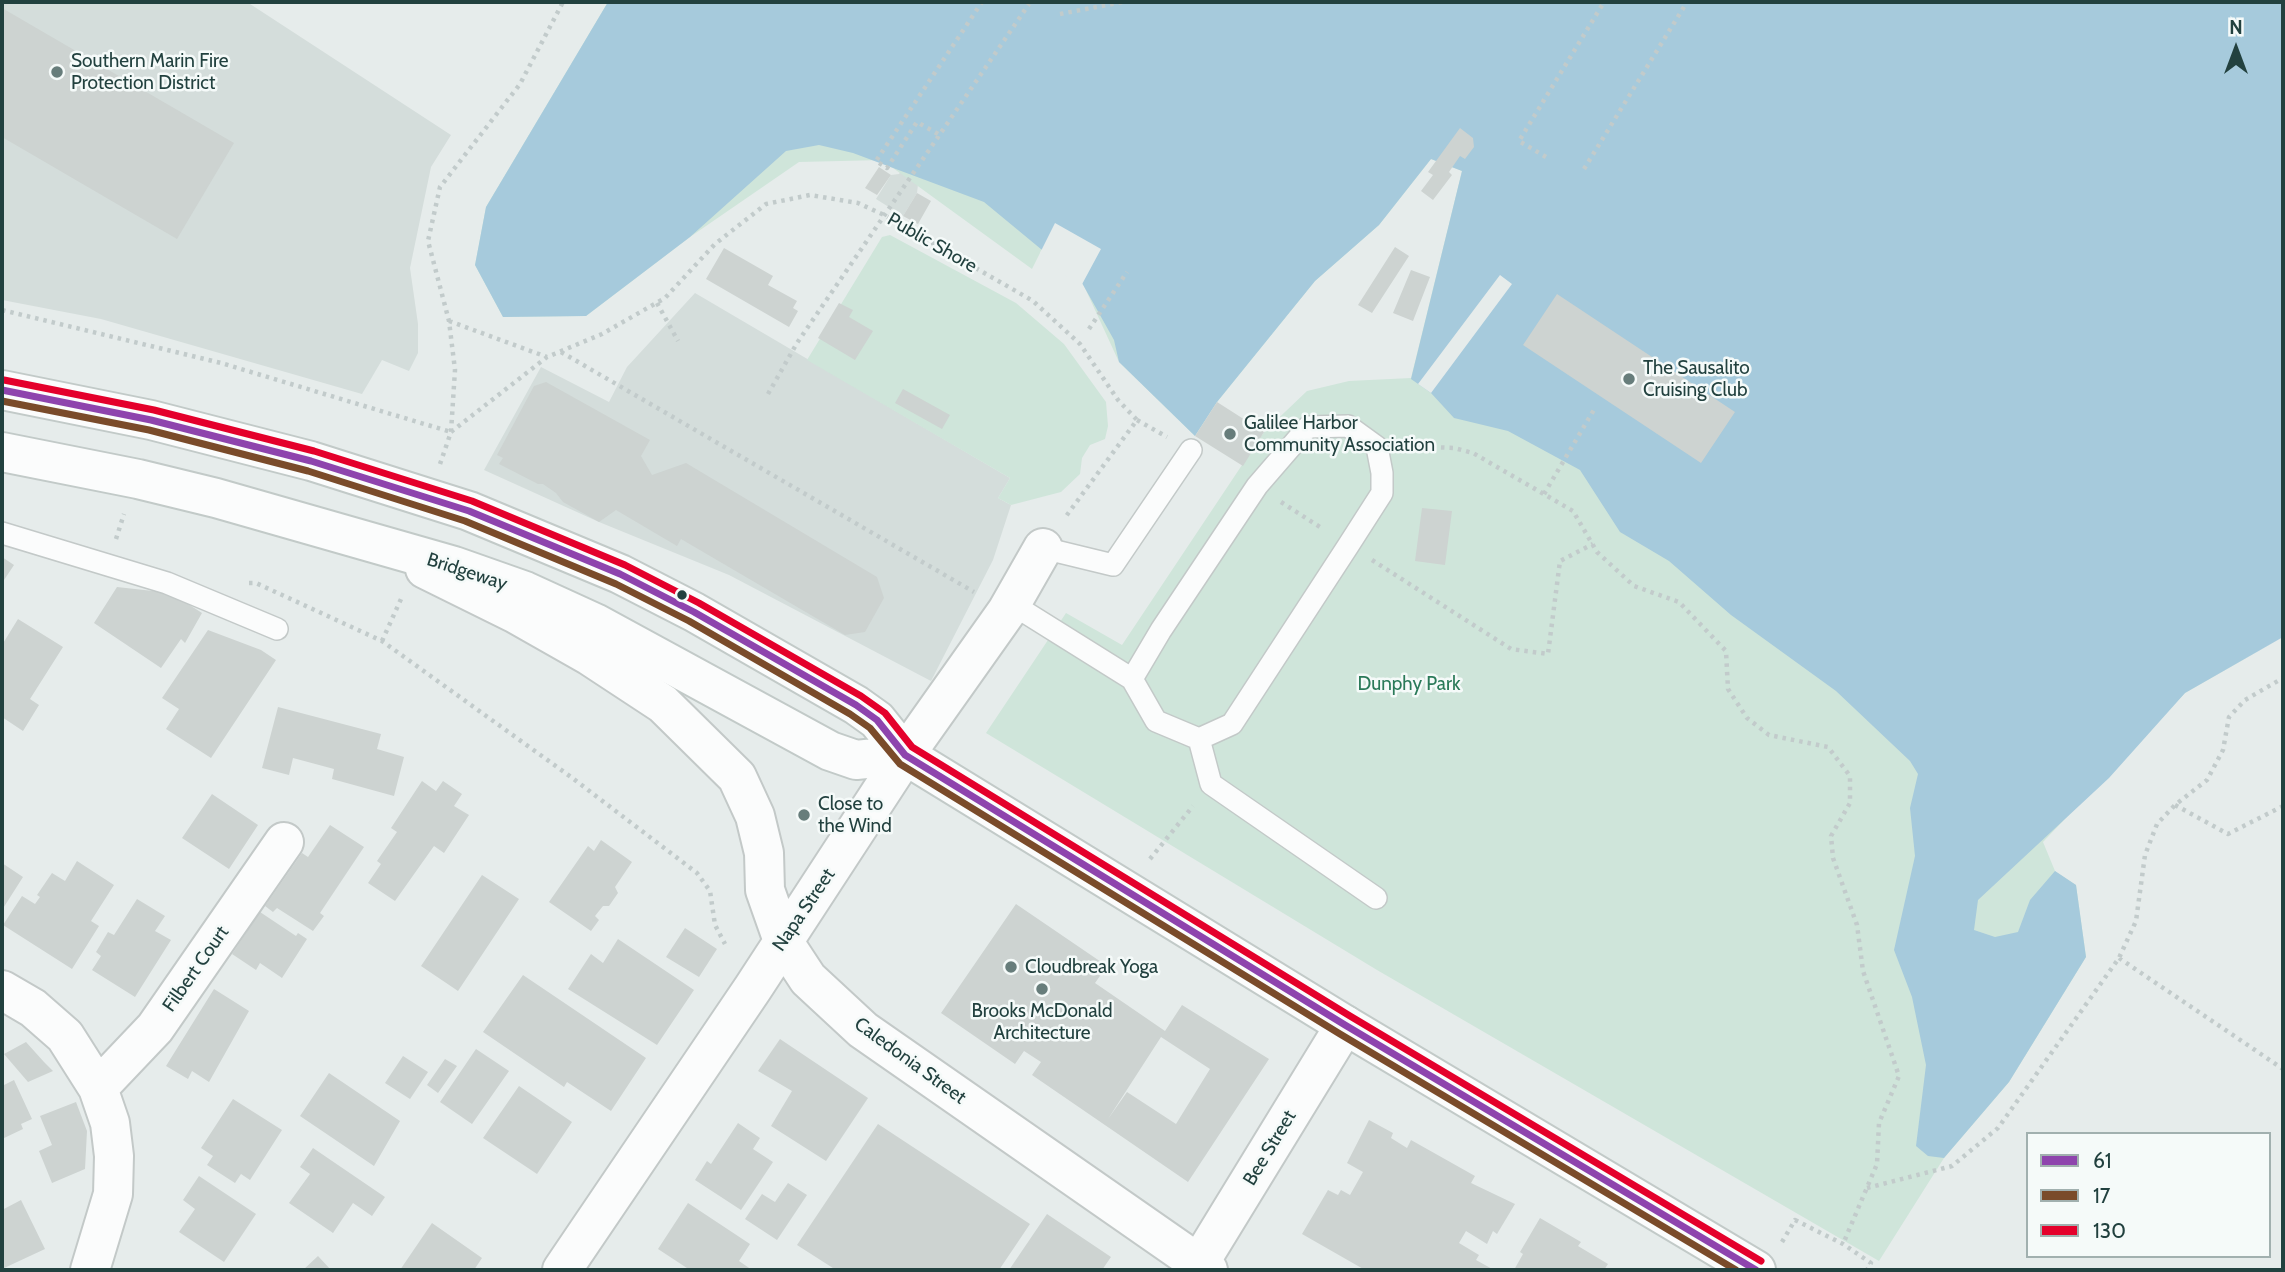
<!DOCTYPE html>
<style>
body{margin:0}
#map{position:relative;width:2285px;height:1272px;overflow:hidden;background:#e6eceb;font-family:Cabin,sans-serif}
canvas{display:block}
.frame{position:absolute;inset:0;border:4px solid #22413f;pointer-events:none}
.legend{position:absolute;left:2026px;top:1132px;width:245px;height:126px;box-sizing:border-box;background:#f5faf9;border:2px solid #a1b0af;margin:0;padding:9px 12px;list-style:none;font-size:21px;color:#22413f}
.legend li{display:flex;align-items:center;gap:14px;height:35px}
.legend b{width:35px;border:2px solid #a1b0af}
.north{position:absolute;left:2201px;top:14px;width:70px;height:70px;-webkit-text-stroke:5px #f5faf9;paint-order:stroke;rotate:0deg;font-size:19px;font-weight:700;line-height:28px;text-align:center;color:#22413f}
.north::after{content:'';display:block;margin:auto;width:24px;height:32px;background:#22413f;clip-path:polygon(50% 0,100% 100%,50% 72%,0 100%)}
</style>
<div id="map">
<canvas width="2285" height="1272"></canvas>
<div class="frame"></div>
<ul class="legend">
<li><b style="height:9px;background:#8e44ad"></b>61</li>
<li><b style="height:9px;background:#7a4b2a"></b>17</li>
<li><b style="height:9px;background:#e4002b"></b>130</li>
</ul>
<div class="north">N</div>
</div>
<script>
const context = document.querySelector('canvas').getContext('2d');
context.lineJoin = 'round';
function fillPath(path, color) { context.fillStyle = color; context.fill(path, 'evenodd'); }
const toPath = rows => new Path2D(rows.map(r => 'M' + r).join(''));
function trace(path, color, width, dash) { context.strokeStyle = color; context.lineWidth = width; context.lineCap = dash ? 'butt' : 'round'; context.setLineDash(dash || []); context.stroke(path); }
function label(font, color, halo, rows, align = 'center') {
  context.font = font + ' Cabin,sans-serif'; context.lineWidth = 5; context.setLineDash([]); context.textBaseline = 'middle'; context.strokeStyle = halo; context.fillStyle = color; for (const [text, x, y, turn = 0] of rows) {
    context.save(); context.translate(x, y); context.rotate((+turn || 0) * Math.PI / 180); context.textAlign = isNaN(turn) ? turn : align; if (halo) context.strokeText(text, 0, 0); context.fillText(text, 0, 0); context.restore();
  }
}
fillPath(toPath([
 [2,2,247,2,451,135,431,167,410,268,418,324,418,353,409,371,382,360,362,394,101,319,2,300],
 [923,141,917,193,903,216,876,199,891,175,899,174],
 [695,293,1010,478,998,498,1011,505,993,560,931,681,729,575,599,522,484,470,541,367,609,402,627,367]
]), '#d4dddb');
fillPath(toPath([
 [608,2,937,2,1399,88,1950,697,1951,956,2016,787,2283,637,2185,693,2043,842,2055,871,2076,885,2086,957,2009,1082,1944,1158,1879,1261,1377,970,986,733,1066,613,1122,645,1264,432,1307,391,1349,381,1411,378,1462,171,1431,159,1379,225,1315,281,1217,402,1195,436,1119,362,1055,223,1032,269,882,160,799,162,690,237,586,316,503,317,475,265,486,207],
 [890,235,1016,303,1064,344,1106,402,1108,426,1105,439,1090,445,1082,458,1080,474,1061,492,1011,505,998,498,1010,478,807,360,882,237]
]), '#cfe5da');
fillPath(toPath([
 [608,2,2283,2,2283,637,2185,693,2109,778,1978,900,1974,930,1995,937,2018,932,2030,900,2055,871,2076,885,2086,957,2009,1082,1944,1158,1928,1156,1916,1146,1926,1065,1912,997,1894,950,1915,856,1910,808,1918,774,1910,761,1836,691,1731,615,1669,561,1620,532,1580,470,1508,431,1454,418,1431,393,1411,379,1462,171,1431,159,1379,225,1315,281,1217,402,1195,436,1119,362,1114,340,1082,283,984,202,853,153,819,145,786,151,690,237,586,316,503,317,475,265,486,207]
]), '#a6cadc');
fillPath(toPath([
 [1055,223,1101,249,1080,288,1040,253],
 [1500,275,1512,284,1431,393,1418,384]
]), '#e6eceb');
fillPath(toPath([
 [2,8,234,143,177,239,2,137],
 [1460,128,1473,138,1474,147,1465,159,1460,156,1449,172,1452,175,1433,200,1421,191,1433,175,1428,172],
 [879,167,891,175,877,195,865,188],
 [917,193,931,201,918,224,903,216],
 [1395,247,1409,256,1372,313,1358,305],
 [724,248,773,276,768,285,797,301,793,308,798,311,789,327,706,279],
 [1411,270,1430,277,1413,321,1393,313],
 [1557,294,1735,412,1701,463,1523,345],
 [839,303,853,310,849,317,873,331,855,360,818,338],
 [546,382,650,440,641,456,652,475,686,463,877,577,884,598,865,632,845,635,681,539,677,546,616,510,599,522,563,502,556,493,543,484,538,484,499,464,503,458,497,455,534,386],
 [903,389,950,415,942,429,895,403],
 [1217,402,1264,432,1243,466,1195,436],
 [1422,508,1452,511,1445,565,1415,561],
 [2,557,14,565,2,583],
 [117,587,171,593,202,613,185,643,181,639,161,668,94,623],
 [18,619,63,647,30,699,39,705,23,731,2,717,2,645],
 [208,630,261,650,276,660,211,758,166,729,179,709,162,698],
 [278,707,381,734,377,749,404,757,394,796,332,779,334,769,293,758,289,775,262,768],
 [422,781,436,791,443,781,462,794,454,806,469,815,444,853,434,846,395,901,368,883,381,864,377,861,397,832,391,828],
 [212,794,258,825,229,869,182,838],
 [330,825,364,847,320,913,324,916,313,931,277,908,273,912,265,906,302,853,308,857],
 [601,840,632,862,615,887,618,893,609,906,603,906,595,916,599,920,591,931,549,902,588,846,594,851],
 [77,861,114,885,91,921,99,926,72,969,3,925,22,896,35,904,40,897,37,895,52,873,65,881],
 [2,863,23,877,2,910],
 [482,875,519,899,458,991,421,966],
 [137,899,165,916,155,931,171,940,135,997,92,970,101,956,96,952,108,932,114,935],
 [1016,904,1107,966,1095,983,1165,1031,1182,1005,1269,1059,1188,1182,1032,1075,1041,1062,1024,1051,1015,1064,941,1013],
 [1161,1037,1210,1069,1176,1124,1127,1092,1108,1119],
 [260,912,296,936,298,933,307,939,282,978,260,963,256,970,232,954],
 [685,928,717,949,699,977,666,957],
 [618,939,694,990,657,1045,568,989,591,954,603,963],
 [523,975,646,1058,611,1111,567,1082,564,1087,483,1032],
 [214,989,249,1011,209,1082,192,1071,188,1079,166,1066],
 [780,1039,868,1098,826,1161,771,1126,792,1091,758,1071],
 [26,1042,44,1062,53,1071,28,1082,4,1054],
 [476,1049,509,1071,472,1124,440,1102],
 [403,1056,428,1072,410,1099,385,1083],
 [445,1059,457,1066,438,1093,427,1085],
 [329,1073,400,1121,374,1166,300,1116],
 [14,1080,32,1119,21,1124,23,1129,2,1139,2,1086],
 [519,1086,572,1122,537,1174,483,1138],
 [233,1099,282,1130,250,1180,241,1174,235,1183,207,1165,213,1156,201,1148],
 [76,1102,87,1131,85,1169,52,1183,39,1151,52,1145,40,1116],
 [1369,1120,1393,1133,1391,1138,1407,1148,1411,1140,1475,1176,1471,1183,1515,1204,1497,1234,1493,1231,1487,1244,1466,1231,1459,1243,1479,1255,1476,1260,1494,1270,1365,1270,1302,1234,1328,1190,1338,1195,1341,1190,1350,1195,1363,1172,1347,1163],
 [738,1123,760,1138,753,1149,773,1162,741,1210,695,1180,707,1161,711,1164],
 [878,1124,1030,1224,999,1270,836,1270,797,1245],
 [313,1148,385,1197,372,1216,353,1203,333,1233,289,1203,310,1174,300,1167],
 [199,1176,256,1214,224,1262,179,1232,195,1209,183,1200],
 [788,1183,807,1195,777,1240,745,1219,762,1194,775,1202],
 [21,1200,45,1249,2,1269,2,1210],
 [688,1203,750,1244,739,1261,752,1270,690,1270,658,1249],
 [1047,1214,1111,1257,1102,1270,1009,1270],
 [1540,1218,1581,1242,1578,1246,1608,1264,1604,1270,1514,1270,1523,1254,1520,1252],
 [432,1223,482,1258,474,1270,400,1270],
 [318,1256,331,1270,303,1270]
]), '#cdd3d1');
const service = toPath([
 [1348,426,1377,447,1382,473,1382,493,1348,546,1232,724,1199,739,1156,721,1132,679,1161,630,1257,486,1308,427,1348,426],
 [2,533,167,583,277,629],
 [1043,548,1113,565,1191,450],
 [1012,604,1132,679],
 [1199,739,1211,784,1376,898]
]);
const minor = toPath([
 [425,569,516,614,590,656,663,704,737,777,755,816,764,853,765,890,783,941,808,979,863,1030,1208,1270],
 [2,990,33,1008,65,1036,98,1088,110,1123,114,1156,113,1194,90,1270],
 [98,1088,155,1028,284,842],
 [562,1270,753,988,905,755,1007,611,1043,548],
 [1195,1270,1345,1025]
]);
const secondary = toPath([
 [2,390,151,420,311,461,469,511,620,574,694,612,856,705,877,720,905,755,1345,1025,1756,1270],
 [2,452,138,479,216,498,454,566,525,591,595,623,830,751,856,760,905,755]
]);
trace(service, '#c3c9c8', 24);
trace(minor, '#c3c9c8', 42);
trace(secondary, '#c2cac8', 42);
trace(toPath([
 [1060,14,1123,2],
 [938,134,917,122,887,168,876,161,982,2],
 [1546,157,1519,141,1604,2],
 [1584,169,1687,2],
 [657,303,678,341],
 [2,310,221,363,451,432],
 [449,321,547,357],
 [1089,329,1127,272],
 [561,352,974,592],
 [768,394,797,343,1029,4],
 [1137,420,1167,437],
 [451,432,547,357,602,334,665,298,715,244,766,204,810,195,858,203,884,215,1033,301,1080,344,1118,400,1137,420,1064,519],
 [1407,446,1454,448,1473,453,1573,511,1597,552,1634,586,1679,602,1726,651,1728,689,1747,718,1769,735,1828,747,1850,776,1850,803,1831,836,1833,858,1857,925,1863,971,1899,1076,1879,1123,1877,1164,1843,1244],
 [440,464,451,432,455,370,449,321,428,241,440,187,520,84,563,2],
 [1544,494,1595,408],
 [1281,502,1323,529],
 [116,539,124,514],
 [1372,560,1511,649,1548,654,1560,561,1593,544],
 [249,583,256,583,382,641,571,777,697,873,710,891,715,925,725,944],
 [382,641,401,599],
 [2175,805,2228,834,2283,806],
 [1150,859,1193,806],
 [2119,958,2283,1069],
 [1867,1188,1952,1166,1998,1128,2119,958,2136,921,2145,855,2157,824,2175,805,2207,780,2223,750,2229,717,2245,700,2283,678],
 [1782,1242,1795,1220,1843,1244,1871,1263,1867,1270]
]), '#c2cbcb', 4.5, [3.5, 5]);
trace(service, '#fbfcfc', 21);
trace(minor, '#fbfcfc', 38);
trace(secondary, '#fbfcfc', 38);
trace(toPath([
 [2,390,151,420,311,461,469,511,620,574,694,612,856,705,877,720,905,755,1345,1025,1756,1270]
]), '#8e44ad', 7);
trace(toPath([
 [2,401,149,430,308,471,465,521,616,584,689,621,850,714,870,728,900,764,1340,1034,1736,1270]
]), '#7a4b2a', 7);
trace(toPath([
 [4,380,154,410,314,451,472,501,625,565,699,603,861,696,885,713,912,747,1350,1016,1761,1261]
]), '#e4002b', 7);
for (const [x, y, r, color] of [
 [57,72,7,"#677d7b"],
 [1629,379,7,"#677d7b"],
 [1230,434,7,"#677d7b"],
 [682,595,6,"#22413f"],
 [804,815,7,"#677d7b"],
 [1011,967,7,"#677d7b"],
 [1042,989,7,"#677d7b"]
]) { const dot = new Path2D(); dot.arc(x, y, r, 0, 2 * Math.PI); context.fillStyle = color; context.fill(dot); trace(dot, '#f5faf9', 2.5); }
label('19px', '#22413f', '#f5faf9', [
 ["Southern Marin Fire",71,61],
 ["Protection District",71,83],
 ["The Sausalito",1643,368],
 ["Cruising Club",1643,390],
 ["Galilee Harbor",1244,423],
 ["Community Association",1244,445],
 ["Close to",818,804],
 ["the Wind",818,826],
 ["Cloudbreak Yoga",1025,967],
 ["Brooks McDonald",1042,1011,"center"],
 ["Architecture",1042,1033,"center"]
], 'left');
label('19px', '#22413f', '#f5faf9', [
 ["Public Shore",932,243,30],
 ["Bridgeway",467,572,18],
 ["Napa Street",804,910,-56],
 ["Filbert Court",196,969,-55],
 ["Caledonia Street",910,1061,36],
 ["Bee Street",1270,1148,-59]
]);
label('19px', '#2a7a59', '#f5faf9', [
 ["Dunphy Park",1409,684]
]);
</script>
